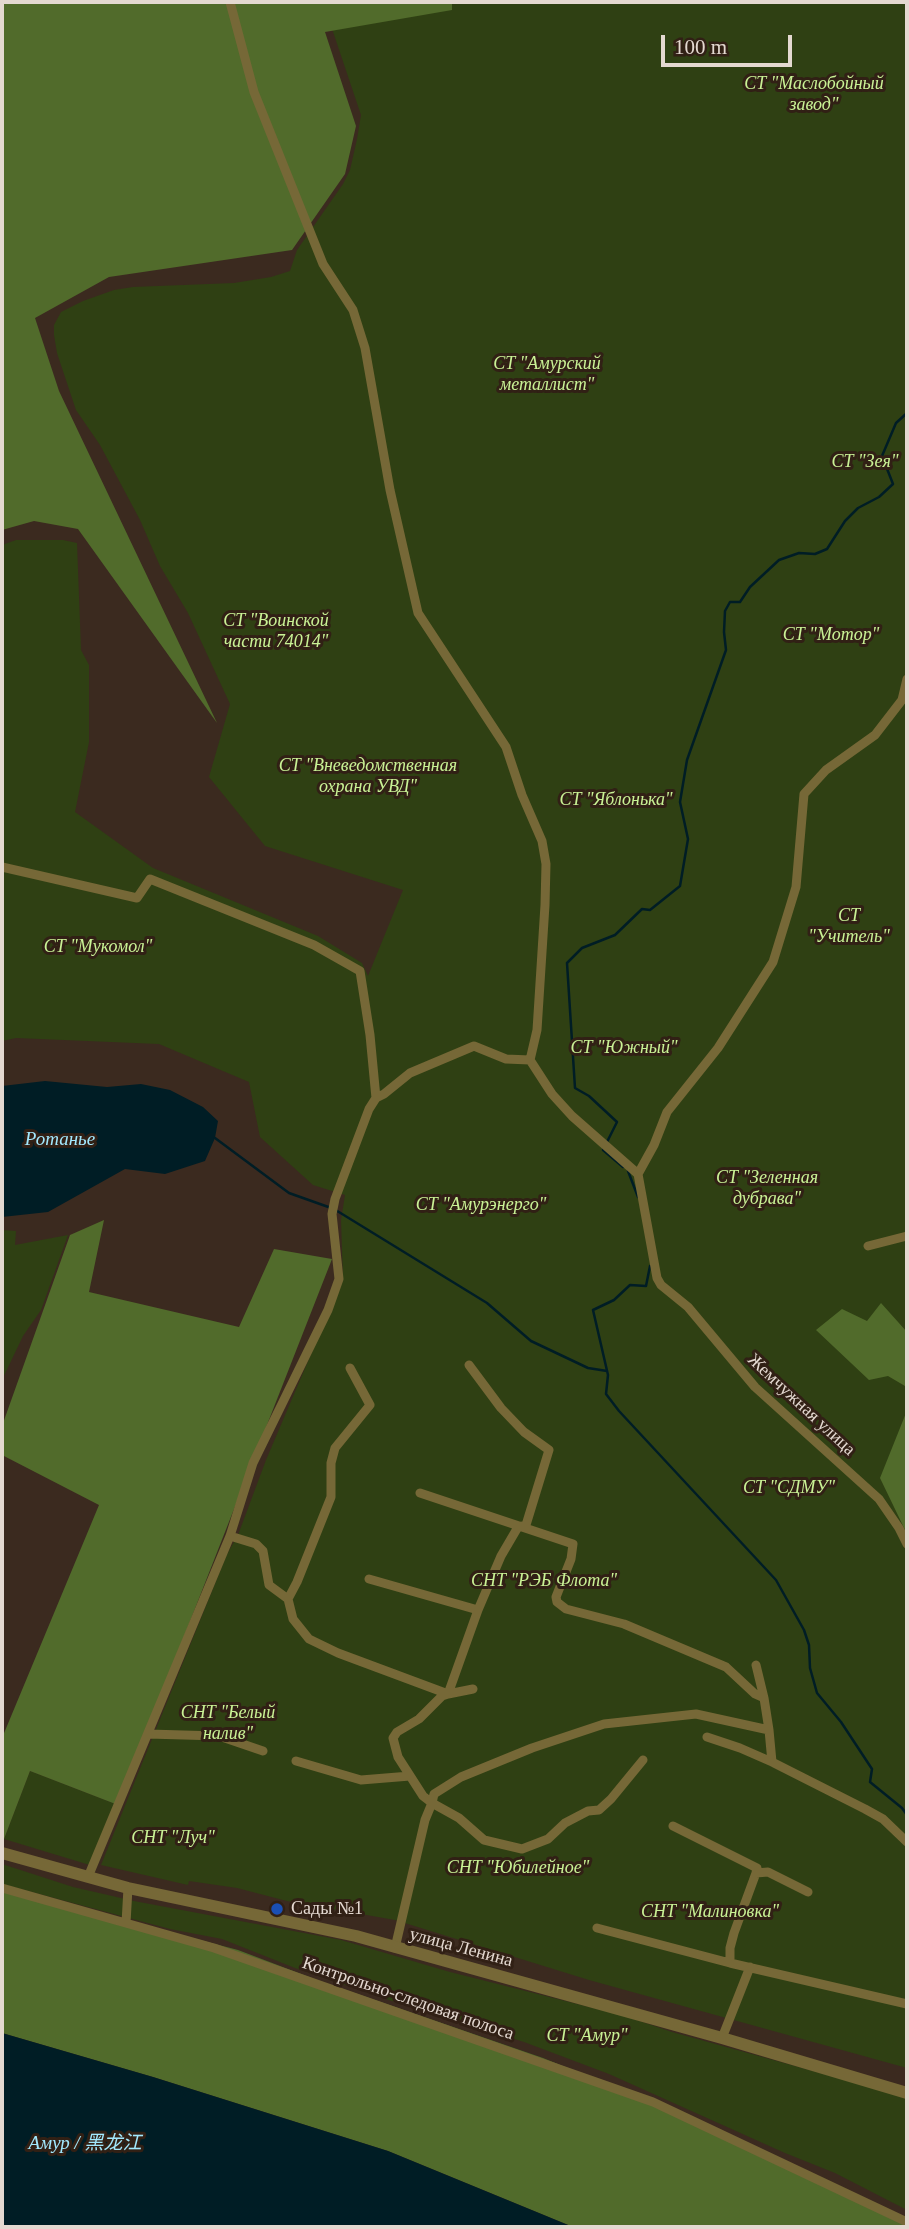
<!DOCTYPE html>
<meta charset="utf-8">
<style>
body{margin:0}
#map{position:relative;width:909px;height:2229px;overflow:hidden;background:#3b2a1f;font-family:"Times New Roman",serif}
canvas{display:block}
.frame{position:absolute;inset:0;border:4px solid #e4d9d1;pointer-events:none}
.scale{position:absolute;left:661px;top:35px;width:131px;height:32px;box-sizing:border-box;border:4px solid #e4d9d1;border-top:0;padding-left:9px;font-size:21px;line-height:24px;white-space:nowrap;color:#e4d9d1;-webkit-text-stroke:5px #312015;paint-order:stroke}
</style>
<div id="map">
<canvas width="909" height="2229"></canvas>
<div class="frame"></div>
<div class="scale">100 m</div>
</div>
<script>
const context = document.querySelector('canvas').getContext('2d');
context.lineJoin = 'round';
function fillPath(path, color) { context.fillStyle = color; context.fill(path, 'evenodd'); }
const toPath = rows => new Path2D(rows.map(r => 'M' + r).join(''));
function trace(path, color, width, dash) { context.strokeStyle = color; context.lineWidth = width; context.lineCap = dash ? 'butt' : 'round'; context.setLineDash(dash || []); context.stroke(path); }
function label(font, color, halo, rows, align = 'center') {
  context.font = font + ' "Times New Roman","Noto Sans SC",serif'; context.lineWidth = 6; context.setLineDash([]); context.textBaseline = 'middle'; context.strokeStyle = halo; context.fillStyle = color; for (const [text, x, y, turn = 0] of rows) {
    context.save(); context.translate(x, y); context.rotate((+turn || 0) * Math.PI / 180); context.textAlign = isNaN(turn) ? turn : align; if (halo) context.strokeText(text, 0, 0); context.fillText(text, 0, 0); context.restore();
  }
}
fillPath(toPath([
 [335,2,907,2,907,2068,589,1980,395,1920,287,1901,237,1888,189,1881,188,1885,101,1865,227,1554,238,1535,266,1460,343,1279,341,1220,345,1195,313,1185,260,1137,249,1082,159,1044,16,1038,2,1041,2,545,16,540,63,540,77,543,81,650,89,665,89,742,75,812,153,868,318,936,362,963,368,976,403,890,265,846,209,777,230,704,188,613,160,566,140,520,100,445,76,410,57,353,54,335,54,325,61,312,83,301,114,290,133,287,234,283,271,277,290,271,297,250,343,184,350,170,357,139,361,115,325,8],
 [2,1230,16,1231,15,1245,68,1235,41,1310,23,1336,2,1380],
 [30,1771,118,1805,93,1866,4,1839],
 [2,1864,73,1887,134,1901,341,1940,450,1972,625,2016,672,2032,907,2097,907,2210,835,2173,785,2153,609,2074,524,2042,389,2000,295,1968,222,1939,170,1929,2,1884]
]), '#2f4013');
fillPath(toPath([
 [2,2,452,2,452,10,325,32,356,126,345,174,292,250,109,277,35,318,59,391,217,723,78,529,34,521,2,530],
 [104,1220,89,1292,239,1327,274,1249,332,1259,118,1805,30,1771,4,1839,2,1838,2,1738,99,1505,2,1455,2,1426,70,1235],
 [881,1303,907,1332,907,1534,880,1478,906,1413,905,1386,888,1376,869,1380,816,1330,842,1309,867,1321],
 [2,1888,238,1950,317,1980,543,2058,672,2110,907,2220,907,2227,573,2227,388,2151,153,2077,2,2033]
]), '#516b2b');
fillPath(toPath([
 [45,1081,107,1087,141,1084,170,1090,203,1107,218,1121,215,1138,205,1161,165,1174,125,1169,48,1212,2,1217,2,1086],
 [2,2033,153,2077,388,2151,573,2227,2,2227]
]), '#001d25');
trace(toPath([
 [907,391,907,395],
 [215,1138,289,1193,334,1209,487,1303,531,1341,588,1368,607,1371],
 [607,1142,617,1122,589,1096,575,1088,567,963,582,948,615,935,642,909,650,910,680,886,688,839,680,802,687,760,726,650,724,632,725,611,730,602,740,602,750,587,779,560,799,553,815,554,827,549,845,521,858,508,879,497,893,484,882,456,896,423,907,413],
 [604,1148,603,1150,623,1167],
 [628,1171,638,1197],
 [650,1266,646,1286,630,1285,614,1300,593,1310,608,1375,606,1394,619,1411,776,1580,804,1630,809,1645,810,1668,817,1693,841,1722,872,1769,870,1782,902,1808,907,1815]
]), '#001d25', 2.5);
trace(toPath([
 [230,2,254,92,323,264,353,310,365,348,390,490,418,613,506,747,522,795,542,841,546,864,545,905,537,1030,530,1060,552,1094,572,1116,638,1174],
 [2,867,137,898,150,879,314,945,360,971,370,1035,376,1098],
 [638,1174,654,1145,667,1112,718,1048,773,962,796,887,804,794,826,770,875,735,902,700,907,679],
 [638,1174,657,1278,661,1285,688,1307,755,1387,879,1499,899,1528,907,1544],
 [868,1246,907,1236],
 [469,1365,501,1408,524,1432,549,1450,526,1525,518,1527,501,1556,478,1610,448,1694,442,1696,419,1719,397,1732,393,1738,398,1757,423,1796,432,1803,434,1794,461,1777,532,1748,604,1724,696,1714,769,1730,772,1762],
 [420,1493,573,1544,571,1559,556,1597,557,1602,566,1609,624,1624,726,1667,755,1694,764,1698,769,1730],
 [230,1536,256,1544,263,1551,269,1585,288,1599,293,1619,309,1639,338,1653,448,1694,473,1689],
 [369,1579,478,1610],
 [288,1599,297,1582,331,1497,331,1463,335,1448,370,1405,350,1368],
 [756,1665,764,1698],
 [148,1734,219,1736,263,1751],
 [707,1737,740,1748,772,1762,865,1809,883,1819,907,1842],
 [296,1761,361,1780,410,1776],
 [673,1826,757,1868,756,1873],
 [88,1877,230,1536,253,1463,328,1310,339,1279,332,1214,335,1199,369,1109,376,1098,384,1094,410,1073,474,1046,506,1059,530,1060],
 [2,1888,214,1948,653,2102,907,2222],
 [126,1923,128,1888],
 [597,1928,730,1963,907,2004],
 [395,1948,425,1820,432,1803,459,1818,484,1840,522,1849,548,1839,565,1823,588,1811,599,1810,611,1799,643,1760],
 [730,1963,730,1948,734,1933,756,1873,768,1872,808,1892],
 [722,2038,750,1967]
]), '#766837', 9);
trace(toPath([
 [2,1853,128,1888,356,1936,722,2038,907,2093]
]), '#766837', 12);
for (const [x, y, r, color] of [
 [277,1909,7,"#1a4fb4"]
]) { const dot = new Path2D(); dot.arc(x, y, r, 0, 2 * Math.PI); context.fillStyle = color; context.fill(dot); trace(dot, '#312015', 2.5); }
label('italic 18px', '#c9f295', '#312015', [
 ["СТ \"Маслобойный",814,84],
 ["завод\"",814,105],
 ["СТ \"Амурский",547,364],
 ["металлист\"",547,385],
 ["СТ \"Зея\"",865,462],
 ["СТ \"Воинской",276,621],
 ["части 74014\"",276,642],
 ["СТ \"Мотор\"",831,635],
 ["СТ \"Вневедомственная",368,766],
 ["охрана УВД\"",368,787],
 ["СТ \"Яблонька\"",616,800],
 ["СТ",849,916],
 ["\"Учитель\"",849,937],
 ["СТ \"Мукомол\"",98,947],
 ["СТ \"Южный\"",624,1048],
 ["СТ \"Зеленная",767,1178],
 ["дубрава\"",767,1199],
 ["СТ \"Амурэнерго\"",481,1205],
 ["СТ \"СДМУ\"",789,1488],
 ["СНТ \"РЭБ Флота\"",544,1581],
 ["СНТ \"Белый",228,1713],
 ["налив\"",228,1734],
 ["СНТ \"Луч\"",173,1838],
 ["СНТ \"Юбилейное\"",518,1868],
 ["СНТ \"Малиновка\"",710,1912],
 ["СТ \"Амур\"",587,2036]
]);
label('18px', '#e4d9d1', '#312015', [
 ["Жемчужная улица",801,1405,43],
 ["улица Ленина",461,1948,15],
 ["Контрольно-следовая полоса",408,1999,19]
]);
label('18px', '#e4d9d1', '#312015', [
 ["Сады №1",291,1909]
], 'left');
label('italic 19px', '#a2e8fd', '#312015', [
 ["Ротанье",60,1140],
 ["Амур / 黑龙江",85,2144]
]);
</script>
